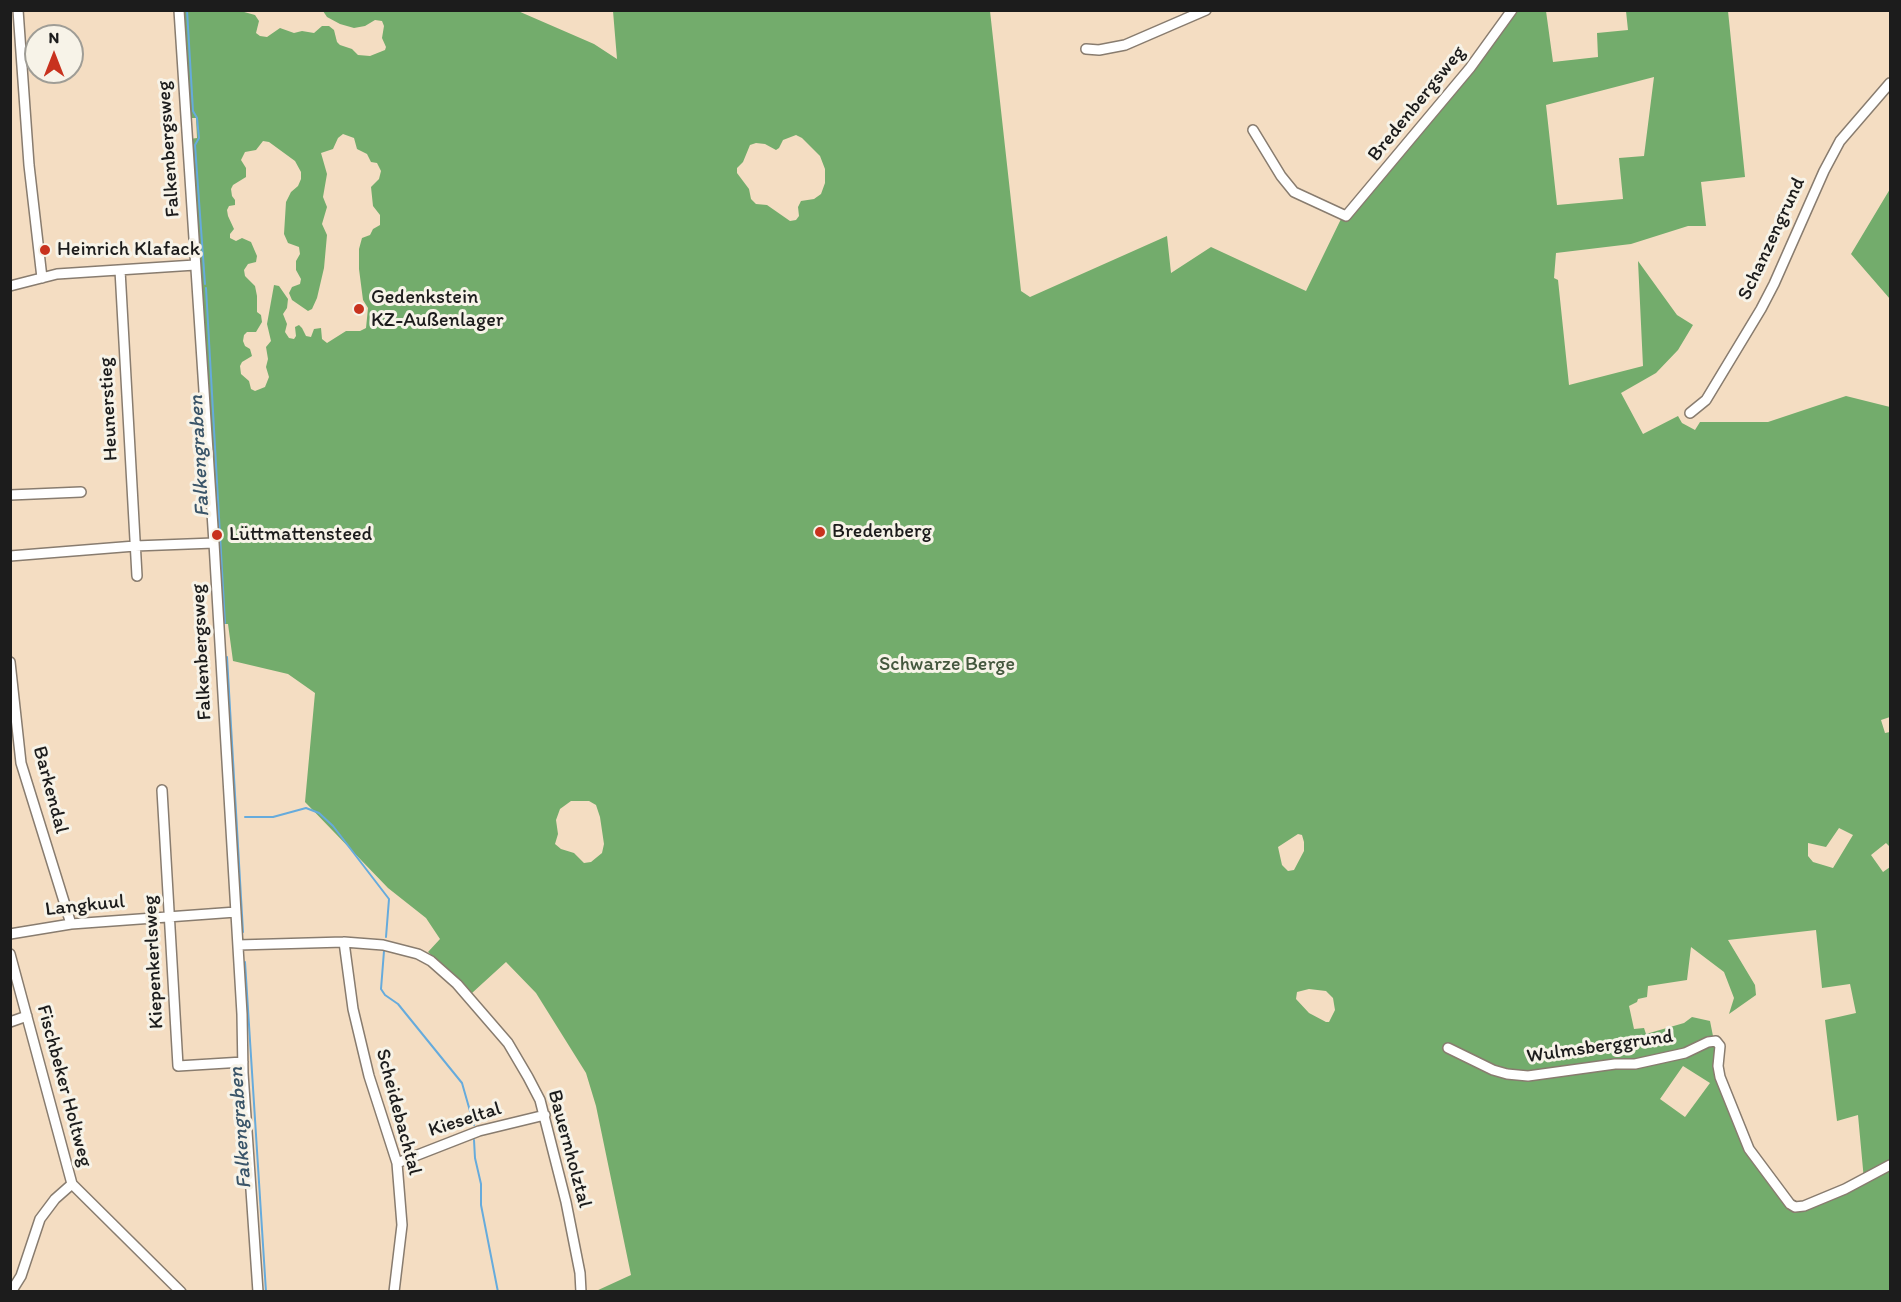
<!DOCTYPE html>
<meta charset="utf-8">
<style>
body{margin:0}
#map{position:relative;width:1901px;height:1302px;overflow:hidden;background:#f4ddc2;font-family:Itim,sans-serif}
canvas{display:block}
.frame{position:absolute;inset:0;border:12px solid #1c1c1c;pointer-events:none}
.north{position:absolute;left:24px;top:24px;width:60px;height:60px;box-sizing:border-box;background:#f7f3e8;border:2px solid #9f9d96;border-radius:50%;rotate:0deg;font-size:16px;font-weight:700;line-height:24px;text-align:center;color:#1c1c1c}
.north::after{content:'';display:block;margin:auto;width:21px;height:27px;background:#c8321e;clip-path:polygon(50% 0,100% 100%,50% 72%,0 100%)}
</style>
<div id="map">
<canvas width="1901" height="1302"></canvas>
<div class="frame"></div>
<div class="north">N</div>
</div>
<script>
const context = document.querySelector('canvas').getContext('2d');
context.lineJoin = 'round';
function fillPath(path, color) { context.fillStyle = color; context.fill(path, 'evenodd'); }
const toPath = rows => new Path2D(rows.map(r => 'M' + r).join(''));
function trace(path, color, width, dash) { context.strokeStyle = color; context.lineWidth = width; context.lineCap = dash ? 'butt' : 'round'; context.setLineDash(dash || []); context.stroke(path); }
function label(font, color, halo, rows, align = 'center') {
  context.font = font + ' Itim,sans-serif'; context.lineWidth = 6; context.setLineDash([]); context.textBaseline = 'middle'; context.strokeStyle = halo; context.fillStyle = color; for (const [text, x, y, turn = 0] of rows) {
    context.save(); context.translate(x, y); context.rotate((+turn || 0) * Math.PI / 180); context.textAlign = isNaN(turn) ? turn : align; if (halo) context.strokeText(text, 0, 0); context.fillText(text, 0, 0); context.restore();
  }
}
fillPath(toPath([
 [237,10,255,15,259,21,256,33,260,36,267,37,280,28,294,33,302,31,314,33,322,26,329,26,334,30,337,42,340,45,352,49,358,55,370,56,385,50,386,47,382,38,384,26,382,21,375,20,365,26,354,28,340,24,327,17,323,11,518,11,594,44,617,59,613,11,990,11,1021,291,1030,297,1167,236,1171,273,1211,247,1306,291,1341,219,1509,18,1512,11,1546,11,1553,62,1598,57,1597,33,1628,30,1626,11,1728,11,1745,177,1701,182,1706,226,1688,226,1631,244,1556,253,1554,278,1558,280,1569,385,1643,366,1638,261,1677,315,1693,325,1678,350,1656,373,1621,393,1643,434,1678,416,1682,423,1695,430,1700,422,1768,422,1846,396,1890,407,1890,717,1881,720,1885,733,1890,732,1890,847,1886,843,1871,855,1883,872,1890,867,1890,1291,596,1291,631,1275,596,1106,586,1073,536,993,506,962,472,993,428,952,440,939,426,918,388,888,305,802,315,693,288,674,233,661,228,624,222,624,190,139,197,138,196,118,189,118,183,11],
 [1654,77,1644,156,1619,158,1623,199,1557,205,1546,105],
 [343,134,354,138,357,149,367,154,371,162,377,163,381,171,379,179,371,187,373,206,380,215,380,225,373,229,370,235,362,238,359,249,359,269,363,300,368,308,366,328,360,331,346,331,327,343,322,339,321,328,314,329,311,337,306,336,302,328,299,325,295,327,296,336,294,339,289,338,285,332,287,324,283,314,287,308,288,299,279,286,274,285,267,324,271,341,266,347,268,359,266,367,269,377,265,387,255,391,251,389,249,381,241,374,240,366,242,362,252,356,250,349,245,346,243,341,244,335,247,332,256,332,262,322,261,315,257,312,257,296,255,286,245,276,244,270,248,264,256,262,257,256,251,242,242,238,236,241,230,238,230,234,234,229,228,216,227,210,229,206,235,205,235,200,232,196,231,189,233,185,246,177,246,168,241,160,245,152,256,150,263,141,269,142,295,161,301,172,301,179,298,186,291,192,286,202,284,234,288,243,299,247,300,254,296,261,296,270,301,279,300,284,292,287,289,293,292,300,308,311,312,309,317,298,324,268,327,235,322,224,327,207,323,197,327,174,321,153,333,149,338,138],
 [796,135,802,138,820,156,825,169,825,183,821,194,814,199,801,201,798,207,799,216,796,220,790,221,767,205,756,204,751,199,749,189,737,173,737,168,743,162,750,145,756,143,765,144,776,150,779,148,783,140],
 [571,801,589,801,596,805,600,817,604,844,602,853,591,862,584,863,574,853,561,849,555,844,558,834,556,820,560,809],
 [1839,828,1853,835,1833,868,1813,862,1808,856,1808,843,1826,847],
 [1298,834,1302,835,1304,842,1304,851,1294,870,1288,871,1282,865,1278,847],
 [1816,930,1822,988,1850,984,1856,1013,1825,1020,1837,1121,1858,1115,1864,1180,1795,1207,1749,1148,1718,1066,1718,1042,1714,1041,1710,1021,1692,1017,1684,1023,1646,1034,1644,1028,1634,1029,1629,1006,1637,1002,1638,999,1647,997,1648,986,1687,980,1691,947,1724,972,1734,998,1729,1014,1756,995,1755,985,1728,940],
 [1309,989,1326,991,1333,998,1335,1010,1329,1022,1326,1022,1309,1013,1296,999,1297,992],
 [1683,1066,1710,1083,1685,1117,1660,1099],
 [1890,189,1890,299,1851,254]
]), '#73ac6c');
trace(toPath([
 [187,10,193,111,197,118,199,138,195,145,205,284],
 [206,288,225,623],
 [227,657,243,932],
 [245,817,273,817,306,808,319,813,333,826,389,899,386,937],
 [384,951,381,989,385,995,398,1004,462,1083,474,1125],
 [245,962,266,1292],
 [474,1140,475,1158,481,1184,481,1205,498,1292]
]), '#66abdc', 2);
const minor = toPath([
 [18,10,29,165,42,278],
 [179,10,214,543,242,1014,243,1073,258,1292],
 [1086,49,1099,50,1125,45,1206,10],
 [1253,130,1281,176,1294,192,1346,216,1470,68,1512,10],
 [120,270,137,576],
 [10,286,57,274,195,265],
 [1690,413,1706,400,1761,309,1774,284,1824,171,1840,141,1890,83],
 [10,495,81,492],
 [10,556,135,546,214,543],
 [10,662,21,763,71,924],
 [162,790,178,1066,243,1062],
 [10,934,71,924,236,912],
 [344,942,353,1009,369,1076,397,1163,402,1225,394,1292],
 [238,945,344,942,383,945,418,954,431,961,457,984,508,1043,528,1077,540,1100,566,1202,580,1273,581,1292],
 [10,954,72,1184,181,1292],
 [10,1022,27,1016],
 [1448,1048,1493,1070,1507,1074,1528,1076,1615,1064,1635,1064,1685,1053,1708,1042,1716,1041,1720,1046,1718,1066,1720,1077,1749,1149,1790,1204,1795,1207,1804,1206,1845,1189,1890,1165],
 [397,1163,479,1131,545,1115],
 [11,1292,21,1276,40,1219,55,1199,72,1184]
]);
trace(minor, '#887c6f', 12);
trace(minor, '#fff', 9);
for (const [x, y, r, color] of [
 [45,250,6,"#c8321e"],
 [359,309,6,"#c8321e"],
 [820,532,6,"#c8321e"],
 [217,535,6,"#c8321e"]
]) { const dot = new Path2D(); dot.arc(x, y, r, 0, 2 * Math.PI); context.fillStyle = color; context.fill(dot); trace(dot, '#f7f3e8', 2); }
label('20px', '#1c1c1c', '#f7f3e8', [
 ["Bredenbergsweg",1417,104,-51],
 ["Falkenbergsweg",169,149,-94],
 ["Schanzengrund",1772,239,-65],
 ["Heunerstieg",109,409,-93],
 ["Falkenbergsweg",202,652,-93],
 ["Barkendal",50,790,75],
 ["Langkuul",85,906,-6],
 ["Kiepenkerlsweg",154,962,-93],
 ["Wulmsberggrund",1600,1047,-8],
 ["Fischbeker Holtweg",64,1086,75],
 ["Scheidebachtal",398,1112,75],
 ["Kieseltal",465,1120,-18],
 ["Bauernholztal",569,1149,75]
]);
label('20px', '#1c1c1c', '#f7f3e8', [
 ["Heinrich Klafack",57,250],
 ["Gedenkstein",371,298],
 ["KZ-Außenlager",371,321],
 ["Bredenberg",832,532],
 ["Lüttmattensteed",229,535]
], 'left');
label('20px', '#44583e', '#f7f3e8', [
 ["Schwarze Berge",947,665]
]);
label('italic 21px', '#3a5569', '#f7f3e8', [
 ["Falkengraben",200,456,-93],
 ["Falkengraben",241,1128,-94]
]);
</script>
